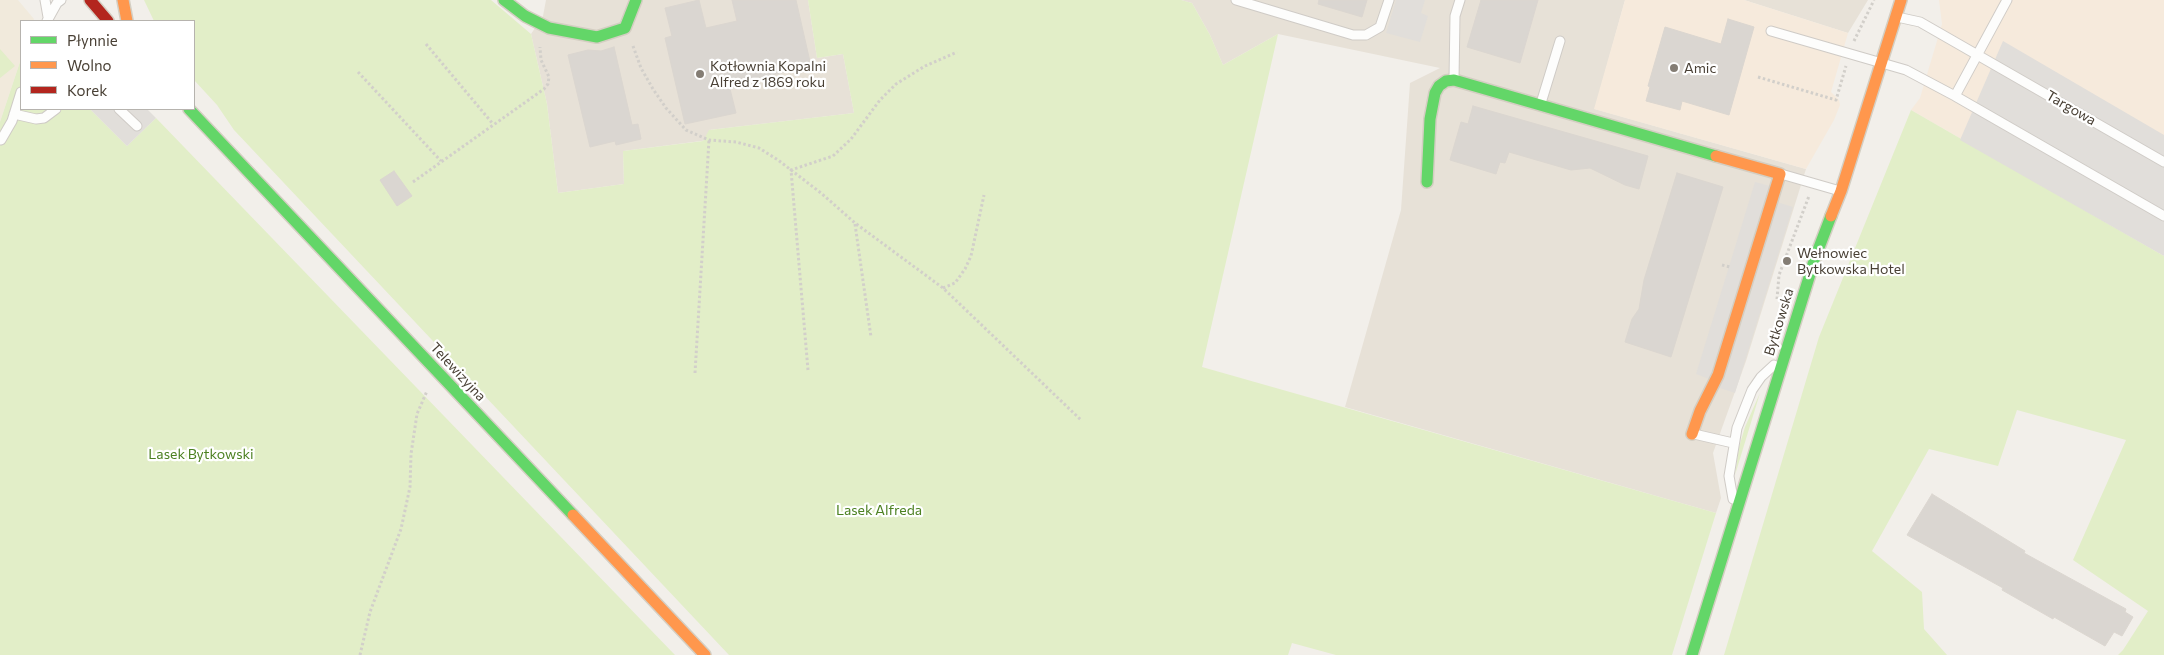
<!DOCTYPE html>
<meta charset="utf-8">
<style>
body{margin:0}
#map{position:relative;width:2164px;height:655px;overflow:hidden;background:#f2efea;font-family:Commissioner,sans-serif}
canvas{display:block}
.legend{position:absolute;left:20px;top:20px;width:175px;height:90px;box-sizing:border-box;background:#fff;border:1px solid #b6b3ae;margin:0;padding:6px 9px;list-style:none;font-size:15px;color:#494035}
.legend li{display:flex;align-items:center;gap:10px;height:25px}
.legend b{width:25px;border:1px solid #b6b3ae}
</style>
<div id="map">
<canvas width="2164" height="655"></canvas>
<ul class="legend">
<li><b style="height:6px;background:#63d668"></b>Płynnie</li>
<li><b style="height:6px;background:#ff974d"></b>Wolno</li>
<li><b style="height:6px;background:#b3261e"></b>Korek</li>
</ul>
</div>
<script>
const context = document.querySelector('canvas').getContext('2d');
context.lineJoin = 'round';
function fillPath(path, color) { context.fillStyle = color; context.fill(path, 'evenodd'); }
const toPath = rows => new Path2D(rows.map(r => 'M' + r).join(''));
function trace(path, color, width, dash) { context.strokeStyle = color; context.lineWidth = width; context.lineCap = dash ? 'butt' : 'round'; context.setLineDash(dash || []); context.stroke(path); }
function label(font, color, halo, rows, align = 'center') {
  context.font = font + ' Commissioner,sans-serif'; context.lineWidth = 4.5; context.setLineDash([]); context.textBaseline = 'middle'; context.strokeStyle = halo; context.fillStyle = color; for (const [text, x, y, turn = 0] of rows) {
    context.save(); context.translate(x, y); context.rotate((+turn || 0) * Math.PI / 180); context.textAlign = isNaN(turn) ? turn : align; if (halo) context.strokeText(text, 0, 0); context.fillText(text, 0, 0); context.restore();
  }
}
fillPath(toPath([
 [546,0,808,0,817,58,843,54,854,113,709,130,709,140,623,151,624,184,558,193,547,104,531,34,543,16],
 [1181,0,1625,0,1595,109,1806,169,1746,361,1713,453,1721,498,1716,513,1345,407,1401,210,1410,83,1440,68,1278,34,1223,65,1210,35,1192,3],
 [1744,0,1868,0,1848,33]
]), '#e7e1d7');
fillPath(toPath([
 [1625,0,1744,0,1848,33,1831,92,1839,100,1840,105,1834,120,1806,169,1594,109],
 [1939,0,2164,0,2164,256,1911,110,1920,98,1942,24]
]), '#f6eadc');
fillPath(toPath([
 [0,0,18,0,34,19,33,21,21,21,21,59,0,122]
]), '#f1eadc');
fillPath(toPath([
 [144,0,491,0,531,34,547,104,558,193,624,184,623,151,703,141,709,130,854,113,843,54,817,58,808,0,1181,0,1192,3,1210,35,1223,65,1278,34,1202,367,1716,513,1672,655,1336,655,1292,643,1288,655,729,655,234,130,217,105,194,80,194,21,154,21],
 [0,49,15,66,0,78],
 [21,59,21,109,90,109,127,146,156,118,675,655,0,655,0,122],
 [1911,110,2164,256,2164,655,2118,655,2123,650,2148,611,2073,560,2126,440,2017,410,1998,466,1929,449,1872,551,1922,592,1924,629,1947,655,1724,655,1819,337],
 [1760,393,1735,475,1739,447,1745,427]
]), '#e2eec8');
fillPath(toPath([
 [1396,0,1425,0,1421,13,1428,16,1420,42,1386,33],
 [2003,41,2164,135,2164,256,1960,140],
 [90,109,147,109,156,118,127,146],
 [1755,182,1770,186,1780,203,1793,207,1735,393,1720,388,1709,379,1696,374]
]), '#e1deda');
const building = toPath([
 [699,0,706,28,737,21,732,0,796,0,811,66,729,85,736,113,685,124,665,38,672,36,665,8,699,0],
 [1319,0,1367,0,1362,17,1318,4,1319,0],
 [1481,0,1538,0,1520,63,1467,47,1481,0],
 [1728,19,1754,27,1729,115,1682,101,1680,110,1646,101,1650,87,1648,86,1665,27,1721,44,1728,19],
 [614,47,632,125,638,124,641,139,616,145,615,141,590,147,568,55,588,50,601,51,614,47],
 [1473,106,1648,156,1639,189,1625,185,1590,168,1571,170,1509,152,1505,163,1500,162,1496,174,1450,160,1461,122,1468,124,1473,106],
 [394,171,412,196,397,206,380,180,394,171],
 [1677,173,1723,187,1671,357,1625,342,1632,319,1639,309,1644,280,1677,173],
 [1932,494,2025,551,2024,553,2126,609,2125,612,2133,617,2122,636,2114,632,2105,646,2054,617,2053,619,2002,590,2003,588,1907,535,1932,494]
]);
fillPath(building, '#dad6d1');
trace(building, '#dbd6d0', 1);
const lane = toPath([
 [45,0,48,17],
 [1236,0,1353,35,1366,35,1380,27,1389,0],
 [1897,17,1920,22,2164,162],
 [47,21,57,3,61,0],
 [1771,31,1906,70,1955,96,2164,216],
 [1454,79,1455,16,1460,0],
 [1955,96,2007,0],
 [1541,103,1560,41],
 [119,109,137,126],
 [14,114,36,119,44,118,56,109],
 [1,140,12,121,21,92],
 [1781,174,1840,191],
 [1694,434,1733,443],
 [1733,499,1729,476,1737,428,1752,390,1761,377,1774,365]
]);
const fast = toPath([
 [504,0,525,16,549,28,597,37,625,28,636,0],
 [189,109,573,515],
 [1427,182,1430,119,1435,93,1439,86,1446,81,1454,80,1716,156],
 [1692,655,1815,258,1831,216]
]);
const slow = toPath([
 [123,0,127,21],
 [1831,216,1841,191,1901,0],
 [1692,434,1700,411,1718,375,1780,174,1716,156],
 [573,515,705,655]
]);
const jam = toPath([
 [90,0,108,21]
]);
trace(lane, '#cfcbc6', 11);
trace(fast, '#d4cec2', 14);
trace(slow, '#d4cec2', 14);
trace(jam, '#d4cec2', 14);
trace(toPath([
 [1854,41,1874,0],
 [426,44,493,124],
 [633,46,641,68,653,89,666,108,686,130,709,140,736,142,759,148,778,160,821,193,855,223,943,288,1081,420],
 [358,72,441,161],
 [1758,77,1836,100,1846,66],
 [413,182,544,89,548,84,549,77,541,60,540,47],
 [855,224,871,337],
 [1722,265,1730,267],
 [943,288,955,283,965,269,971,256,984,195],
 [1777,299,1779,275,1809,196],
 [808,370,791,170,833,156,851,139,880,100,896,84,925,66,957,52],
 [695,373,709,140],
 [360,655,370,612,401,529,410,487,411,454,417,414,427,391]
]), '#d2cfca', 3, [2.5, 2.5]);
trace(lane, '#fdfdfc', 9);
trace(fast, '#63d668', 11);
trace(slow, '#ff974d', 11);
trace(jam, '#b3261e', 11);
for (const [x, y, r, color] of [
 [1674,68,5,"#847d74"],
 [700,74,5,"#847d74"],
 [1787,261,5,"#847d74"]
]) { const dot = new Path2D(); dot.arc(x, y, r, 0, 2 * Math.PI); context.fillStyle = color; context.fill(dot); trace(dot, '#fff', 2); }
label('14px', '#494035', '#fff', [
 ["Kotłownia Kopalni",710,66],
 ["Alfred z 1869 roku",710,82],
 ["Amic",1684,68],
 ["Wełnowiec",1797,253],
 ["Bytkowska Hotel",1797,269]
], 'left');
label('14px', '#494035', '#fff', [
 ["Targowa",2071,108,30],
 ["Bytkowska",1779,322,-73],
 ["Telewizyjna",458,372,47]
]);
label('14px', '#4c8122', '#fff', [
 ["Lasek Bytkowski",201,454],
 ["Lasek Alfreda",879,510]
]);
</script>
